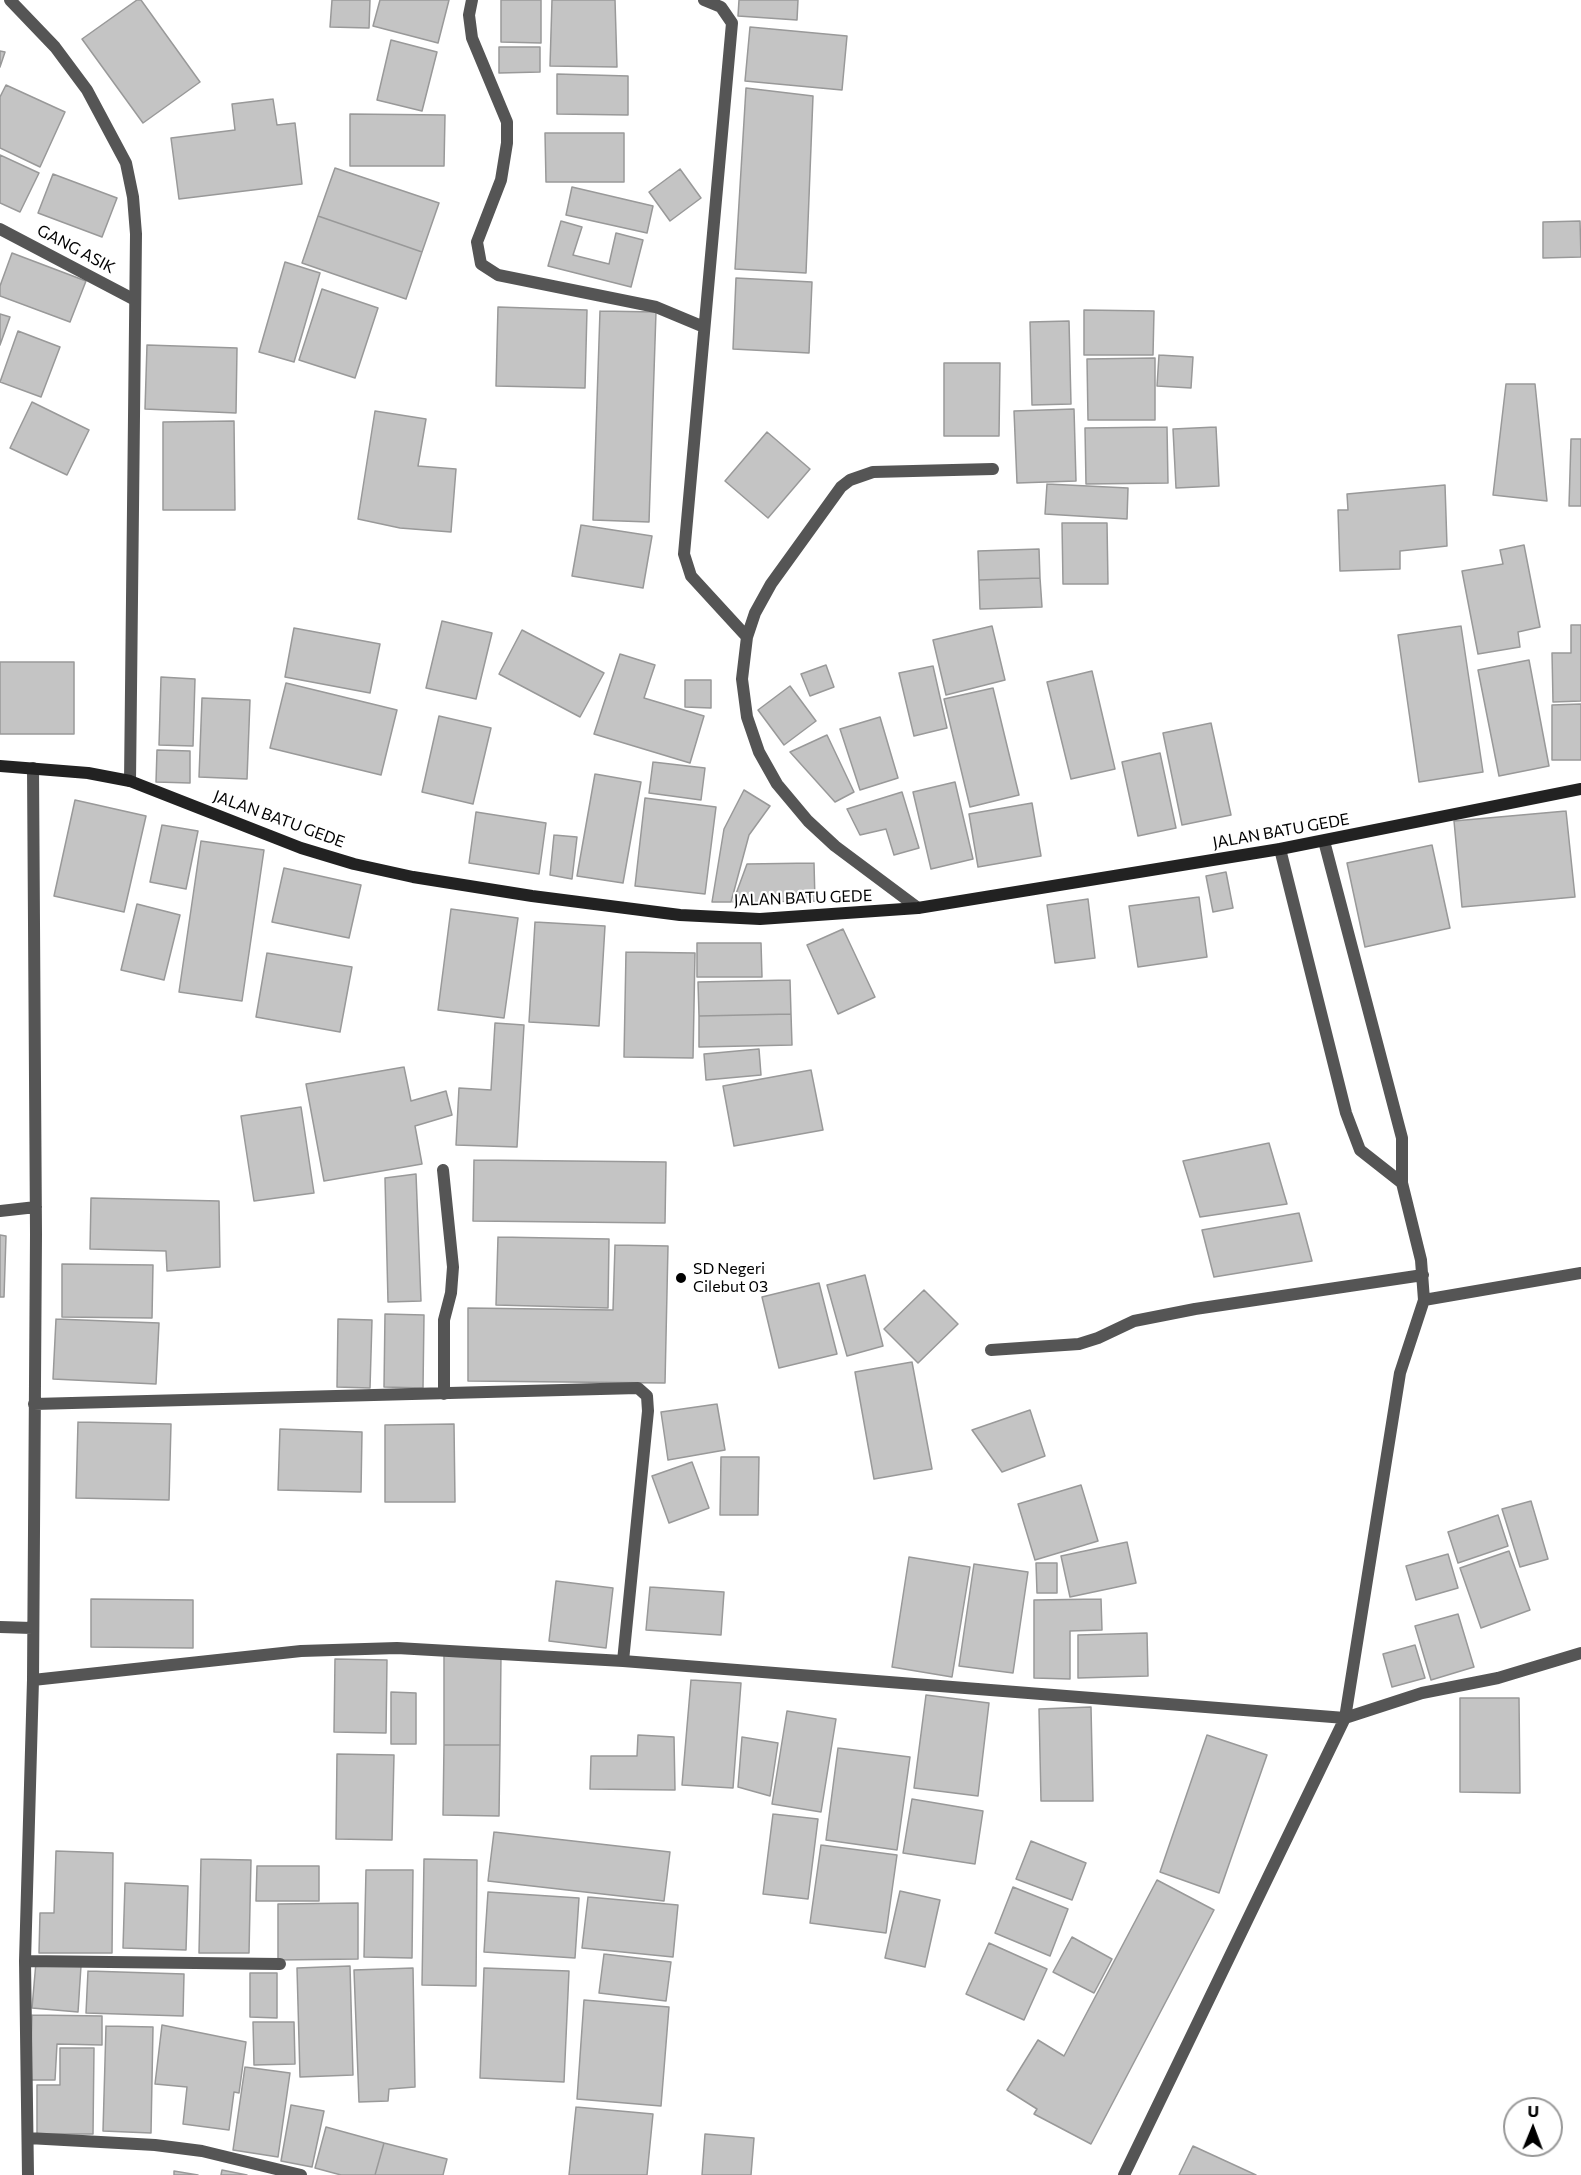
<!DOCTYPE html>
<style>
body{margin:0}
#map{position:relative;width:1581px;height:2175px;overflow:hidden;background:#fff;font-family:Commissioner,sans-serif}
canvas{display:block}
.north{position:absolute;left:1503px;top:2097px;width:60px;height:60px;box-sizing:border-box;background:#fff;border:2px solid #999;border-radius:50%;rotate:1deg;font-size:16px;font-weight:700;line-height:24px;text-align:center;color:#000}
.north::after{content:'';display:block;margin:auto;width:21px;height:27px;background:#000;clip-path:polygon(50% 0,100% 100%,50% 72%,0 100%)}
</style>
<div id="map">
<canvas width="1581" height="2175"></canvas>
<div class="north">U</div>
</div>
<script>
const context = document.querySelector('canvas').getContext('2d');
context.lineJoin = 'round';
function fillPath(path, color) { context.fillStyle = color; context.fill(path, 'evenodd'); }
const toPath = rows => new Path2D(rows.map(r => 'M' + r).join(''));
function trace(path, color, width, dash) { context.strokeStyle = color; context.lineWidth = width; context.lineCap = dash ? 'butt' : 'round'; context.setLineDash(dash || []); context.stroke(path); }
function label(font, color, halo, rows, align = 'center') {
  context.font = font + ' Commissioner,sans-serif'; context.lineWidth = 4.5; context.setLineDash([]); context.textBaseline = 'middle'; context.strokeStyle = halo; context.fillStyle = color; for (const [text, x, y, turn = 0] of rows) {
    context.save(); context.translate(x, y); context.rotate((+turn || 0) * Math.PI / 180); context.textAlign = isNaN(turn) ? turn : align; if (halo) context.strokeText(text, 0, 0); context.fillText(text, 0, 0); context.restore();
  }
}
const building = toPath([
 [137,0,141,0,200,82,143,123,82,39,137,0],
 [332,0,370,0,369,28,330,27,332,0],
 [380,0,449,0,438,43,373,26,380,0],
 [501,0,541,0,541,43,501,42,501,0],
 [552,0,615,0,617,67,550,66,552,0],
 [739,0,798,0,797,20,738,16,739,0],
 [750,27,847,36,842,90,745,81,750,27],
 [391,40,437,52,422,111,377,100,391,40],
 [499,47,540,47,540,72,499,73,499,47],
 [0,51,5,52,0,67,0,51],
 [557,74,628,76,628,115,557,114,557,74],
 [6,85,65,112,40,167,0,148,0,97,6,85],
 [746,88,813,96,806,273,735,269,746,88],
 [273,99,277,125,295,123,302,184,179,199,171,138,235,130,232,104,273,99],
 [350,114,445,115,444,166,350,166,350,114],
 [545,133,624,133,624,182,546,182,545,133],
 [0,155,39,173,20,212,0,203,0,155],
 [335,168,439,203,422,252,318,216,335,168],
 [680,169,701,198,670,221,649,192,680,169],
 [53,174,117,198,102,237,38,213,53,174],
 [572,187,653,206,647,233,566,215,572,187],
 [318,216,422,252,406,299,302,263,318,216],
 [561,221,582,227,573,255,609,264,616,233,643,240,631,287,548,266,561,221],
 [1580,221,1581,257,1543,258,1543,222,1580,221],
 [12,253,86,281,70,322,0,296,0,286,12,253],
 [285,262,320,273,294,362,259,352,285,262],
 [736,278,812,282,809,353,733,349,736,278],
 [322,289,378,308,355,378,299,360,322,289],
 [498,307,587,310,585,388,496,386,498,307],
 [1084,310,1154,311,1153,355,1084,355,1084,310],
 [600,311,656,312,649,522,593,520,600,311],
 [0,314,10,317,0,345,0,314],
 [1069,321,1071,404,1032,405,1030,322,1069,321],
 [18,331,60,347,41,397,0,382,18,331],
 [147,345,237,348,236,413,145,409,147,345],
 [1159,355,1193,357,1191,388,1157,386,1159,355],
 [1155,358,1155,420,1088,420,1087,359,1155,358],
 [944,363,1000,363,999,436,944,436,944,363],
 [1506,384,1535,384,1547,501,1493,495,1506,384],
 [32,402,89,430,67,475,10,448,32,402],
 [1074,409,1076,481,1017,483,1014,411,1074,409],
 [375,411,426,419,418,466,456,469,451,532,400,528,358,519,375,411],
 [234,421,235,510,163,510,163,422,234,421],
 [1167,427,1168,483,1086,484,1085,428,1167,427],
 [1216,427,1219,486,1176,488,1173,429,1216,427],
 [767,432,810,469,768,518,725,481,767,432],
 [1571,439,1581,439,1581,506,1569,506,1571,439],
 [1047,484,1128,488,1127,519,1045,514,1047,484],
 [1445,485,1447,546,1400,551,1400,569,1340,571,1338,510,1348,510,1347,494,1445,485],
 [1062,523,1107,523,1108,584,1063,584,1062,523],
 [581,525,652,536,643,588,572,576,581,525],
 [1524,545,1540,627,1518,632,1520,647,1478,654,1462,571,1503,564,1500,550,1524,545],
 [1039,549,1040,578,979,580,978,551,1039,549],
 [1040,578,1042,607,980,609,979,580,1040,578],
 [442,621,492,633,476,699,426,688,442,621],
 [1571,625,1581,625,1581,701,1553,702,1552,653,1571,653,1571,625],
 [992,626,1005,680,946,695,933,640,992,626],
 [1461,626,1483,772,1419,782,1398,635,1461,626],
 [294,628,380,644,370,693,285,677,294,628],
 [522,630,604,673,580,717,499,674,522,630],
 [620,654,655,665,644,698,704,716,690,763,594,734,620,654],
 [1529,660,1549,766,1499,776,1478,670,1529,660],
 [0,662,74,662,74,734,0,734,0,662],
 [826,665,834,687,810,696,801,674,826,665],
 [933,666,947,728,914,736,899,673,933,666],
 [1092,671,1115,769,1071,779,1047,682,1092,671],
 [161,677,195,679,193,746,159,745,161,677],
 [685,680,711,680,711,708,685,707,685,680],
 [286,683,397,710,381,775,270,748,286,683],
 [790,686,816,721,784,745,758,710,790,686],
 [993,688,1019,795,970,807,944,699,993,688],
 [202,698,250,700,247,779,199,777,202,698],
 [1581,704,1581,760,1552,760,1552,705,1581,704],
 [439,716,491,728,473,804,422,792,439,716],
 [880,717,898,778,860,790,840,729,880,717],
 [1211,723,1231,815,1182,825,1163,733,1211,723],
 [827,735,854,792,835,802,790,752,827,735],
 [157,750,190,751,190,783,156,782,157,750],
 [1160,753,1176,828,1138,836,1122,762,1160,753],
 [653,762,705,768,701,800,649,793,653,762],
 [595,774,641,782,623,883,577,876,595,774],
 [955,782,973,859,931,869,913,792,955,782],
 [744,790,770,806,749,835,731,902,712,902,724,829,744,790],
 [902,792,919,848,894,855,886,829,860,835,847,809,902,792],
 [645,798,716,807,705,894,635,886,645,798],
 [75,800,146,816,124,912,54,896,75,800],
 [1032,803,1041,856,978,867,969,814,1032,803],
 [1566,811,1575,897,1462,907,1454,821,1566,811],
 [476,812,546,823,539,874,469,863,476,812],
 [162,825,198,831,186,889,150,882,162,825],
 [554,835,577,837,572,879,550,875,554,835],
 [201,841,264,850,242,1001,179,992,201,841],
 [1432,845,1450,928,1365,947,1347,863,1432,845],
 [814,863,815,901,733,902,747,864,814,863],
 [284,868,361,885,349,938,272,922,284,868],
 [1226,872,1233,908,1213,912,1206,876,1226,872],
 [1199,897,1207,957,1138,967,1129,906,1199,897],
 [1088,899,1095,958,1055,963,1047,905,1088,899],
 [137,904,180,915,164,980,121,970,137,904],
 [451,909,518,918,504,1018,438,1010,451,909],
 [535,922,605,926,599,1026,529,1022,535,922],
 [843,929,875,997,838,1014,807,945,843,929],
 [697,943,761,943,762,977,697,977,697,943],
 [626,952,695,953,693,1058,624,1057,626,952],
 [267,953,352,967,340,1032,256,1017,267,953],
 [790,980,791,1014,699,1016,698,982,790,980],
 [791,1014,792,1045,699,1047,699,1016,791,1014],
 [495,1023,524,1025,517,1147,456,1145,459,1088,491,1090,495,1023],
 [759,1049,761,1075,706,1080,704,1054,759,1049],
 [404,1067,411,1101,446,1091,452,1115,415,1126,422,1164,324,1181,306,1084,404,1067],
 [811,1070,823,1130,734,1146,723,1086,811,1070],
 [301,1107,314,1193,254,1201,241,1116,301,1107],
 [1269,1143,1287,1204,1200,1217,1183,1161,1269,1143],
 [474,1160,666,1162,665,1223,473,1221,474,1160],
 [416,1174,421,1301,388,1302,385,1178,416,1174],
 [91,1198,219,1201,220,1267,167,1271,166,1251,90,1249,91,1198],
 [1299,1213,1312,1261,1214,1277,1202,1230,1299,1213],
 [0,1235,6,1236,4,1297,0,1297,0,1235],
 [498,1237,609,1239,608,1308,496,1305,498,1237],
 [615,1245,668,1246,665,1383,468,1381,468,1308,613,1310,615,1245],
 [62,1264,153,1265,152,1318,62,1317,62,1264],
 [865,1275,883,1346,847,1356,827,1285,865,1275],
 [819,1283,837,1354,779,1368,762,1297,819,1283],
 [924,1290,958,1324,918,1363,884,1329,924,1290],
 [385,1314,424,1315,423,1388,384,1387,385,1314],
 [56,1319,159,1323,156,1384,53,1379,56,1319],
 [338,1319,372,1320,370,1388,337,1387,338,1319],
 [912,1362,932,1469,874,1479,855,1372,912,1362],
 [717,1404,725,1450,668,1460,661,1412,717,1404],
 [1030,1410,1045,1456,1002,1472,972,1430,1030,1410],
 [78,1422,171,1424,169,1500,76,1498,78,1422],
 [454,1424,455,1502,385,1502,385,1425,454,1424],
 [280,1429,362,1432,361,1492,278,1490,280,1429],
 [721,1457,759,1457,758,1515,720,1515,721,1457],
 [692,1462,709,1508,669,1523,652,1476,692,1462],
 [1081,1485,1098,1541,1035,1560,1018,1504,1081,1485],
 [1531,1501,1548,1559,1520,1567,1502,1509,1531,1501],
 [1498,1515,1508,1546,1458,1563,1448,1532,1498,1515],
 [1127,1542,1136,1583,1070,1597,1061,1556,1127,1542],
 [1509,1551,1530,1610,1481,1628,1460,1568,1509,1551],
 [1448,1554,1458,1588,1416,1600,1406,1566,1448,1554],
 [909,1557,970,1567,952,1677,892,1667,909,1557],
 [1036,1563,1057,1563,1057,1593,1037,1593,1036,1563],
 [974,1564,1028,1572,1013,1673,959,1666,974,1564],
 [556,1581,613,1588,606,1648,549,1641,556,1581],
 [650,1587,724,1592,721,1635,646,1630,650,1587],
 [91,1599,193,1600,193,1648,91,1647,91,1599],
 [1101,1599,1102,1630,1070,1631,1070,1679,1034,1678,1034,1600,1101,1599],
 [1458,1614,1474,1667,1431,1680,1415,1626,1458,1614],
 [1147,1633,1148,1676,1078,1678,1078,1635,1147,1633],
 [1415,1645,1425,1678,1392,1687,1383,1654,1415,1645],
 [444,1654,501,1655,500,1745,444,1745,444,1654],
 [335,1659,387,1660,386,1733,334,1732,335,1659],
 [691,1680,741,1683,733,1788,682,1785,691,1680],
 [391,1692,416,1693,416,1744,391,1744,391,1692],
 [926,1695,989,1703,978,1796,914,1788,926,1695],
 [1460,1698,1519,1698,1520,1793,1460,1792,1460,1698],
 [1091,1707,1093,1801,1041,1801,1039,1709,1091,1707],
 [787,1711,836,1719,821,1812,772,1804,787,1711],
 [638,1735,674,1737,675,1790,590,1789,591,1756,637,1756,638,1735],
 [1207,1735,1267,1755,1219,1893,1160,1872,1207,1735],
 [742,1737,778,1743,770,1796,738,1787,742,1737],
 [444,1745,500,1745,499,1816,443,1815,444,1745],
 [838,1748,910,1757,897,1850,826,1840,838,1748],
 [337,1754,394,1755,392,1840,336,1839,337,1754],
 [912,1799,983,1811,975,1864,903,1853,912,1799],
 [773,1814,818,1819,808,1899,763,1894,773,1814],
 [494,1832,670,1852,664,1901,488,1881,494,1832],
 [1031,1841,1086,1863,1072,1900,1016,1879,1031,1841],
 [821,1845,897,1855,886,1933,810,1923,821,1845],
 [56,1851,113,1853,112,1953,39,1953,40,1913,54,1913,56,1851],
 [201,1859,251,1860,249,1953,199,1953,201,1859],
 [424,1859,477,1860,476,1986,422,1985,424,1859],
 [257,1866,319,1866,319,1901,256,1901,257,1866],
 [366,1870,413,1870,412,1958,364,1957,366,1870],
 [1157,1880,1214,1910,1091,2144,1034,2114,1037,2109,1007,2090,1038,2040,1064,2056,1157,1880],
 [125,1883,188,1886,186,1950,123,1948,125,1883],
 [1013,1887,1068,1909,1050,1956,995,1933,1013,1887],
 [900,1891,940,1900,925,1967,885,1958,900,1891],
 [488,1892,579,1898,575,1958,484,1952,488,1892],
 [588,1897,678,1905,673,1957,582,1948,588,1897],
 [358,1903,358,1959,278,1960,278,1904,358,1903],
 [1072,1937,1112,1959,1094,1993,1053,1972,1072,1937],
 [989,1943,1047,1969,1024,2020,966,1994,989,1943],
 [604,1954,671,1962,666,2001,599,1993,604,1954],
 [36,1962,81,1966,78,2012,32,2008,36,1962],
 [350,1966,353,2075,300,2077,297,1968,350,1966],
 [413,1968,415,2087,389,2089,388,2101,359,2102,354,1970,413,1968],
 [484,1968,569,1971,564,2082,480,2078,484,1968],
 [88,1971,184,1974,183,2016,86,2013,88,1971],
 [250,1973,277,1973,277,2018,250,2017,250,1973],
 [584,2000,669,2007,661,2106,577,2099,584,2000],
 [32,2015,102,2016,102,2045,57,2044,55,2080,30,2080,32,2015],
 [253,2022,294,2022,295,2064,254,2065,253,2022],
 [162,2025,246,2042,239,2093,234,2092,229,2130,183,2124,187,2087,155,2084,162,2025],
 [106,2026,153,2027,151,2133,103,2131,106,2026],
 [60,2048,94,2048,93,2134,37,2134,37,2085,60,2085,60,2048],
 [245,2067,290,2073,278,2157,233,2150,245,2067],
 [291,2105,324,2111,312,2167,281,2161,291,2105],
 [576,2107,653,2114,647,2175,569,2175,576,2107],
 [326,2127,384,2143,375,2175,341,2175,315,2168,326,2127],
 [705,2134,754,2138,751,2175,702,2175,705,2134],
 [384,2143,447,2159,443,2175,375,2175,384,2143],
 [1193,2146,1256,2175,1179,2175,1193,2146],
 [222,2170,247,2175,221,2175,222,2170],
 [174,2171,198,2175,174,2175,174,2171]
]);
fillPath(building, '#c4c4c4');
trace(building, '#999', 1.5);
trace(toPath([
 [0,229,135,300]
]), '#555', 12);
trace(toPath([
 [10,0,55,47,87,90,126,163,133,197,136,234,130,781],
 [472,0,469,15,472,38,507,122,507,143,501,180,477,242,481,264,498,275,656,307,704,327],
 [704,0,721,7,732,23,684,554,691,576,747,637],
 [1280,849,1346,1113,1360,1150,1402,1183],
 [918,908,835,846,808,821,777,784,759,752,747,717,742,679,747,637,755,613,771,584,841,487,850,480,873,472,993,469],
 [443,1170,453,1267,451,1293,444,1320,444,1394],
 [0,1211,36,1207],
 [1424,1300,1581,1273],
 [991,1350,1079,1344,1098,1338,1134,1321,1195,1309,1423,1275],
 [34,1404,638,1388,647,1396,648,1411,623,1661],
 [0,1627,32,1628],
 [33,1680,301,1651,397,1648,623,1661,1345,1718,1422,1693,1498,1678,1581,1653],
 [25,1961,280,1964],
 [28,2138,155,2145,202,2151,301,2175],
 [28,2175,25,1961,33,1680,36,1234,33,768],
 [1124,2175,1345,1718,1400,1373,1424,1300,1421,1260,1402,1183,1402,1138,1324,841]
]), '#555', 12);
trace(toPath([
 [0,766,88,773,130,781,301,848,354,864,413,877,532,896,680,915,760,919,918,908,1280,849,1581,789]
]), '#222', 12);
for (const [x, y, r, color] of [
 [681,1278,6,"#000"]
]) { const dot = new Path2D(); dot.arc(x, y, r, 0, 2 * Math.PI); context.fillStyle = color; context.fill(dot); trace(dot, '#fff', 2); }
label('16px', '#000', '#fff', [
 ["GANG ASIK",76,249,28],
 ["JALAN BATU GEDE",279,819,20],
 ["JALAN BATU GEDE",1281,831,-10],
 ["JALAN BATU GEDE",803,898,-2]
]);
label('16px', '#000', '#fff', [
 ["SD Negeri",693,1269],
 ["Cilebut 03",693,1287]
], 'left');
</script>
